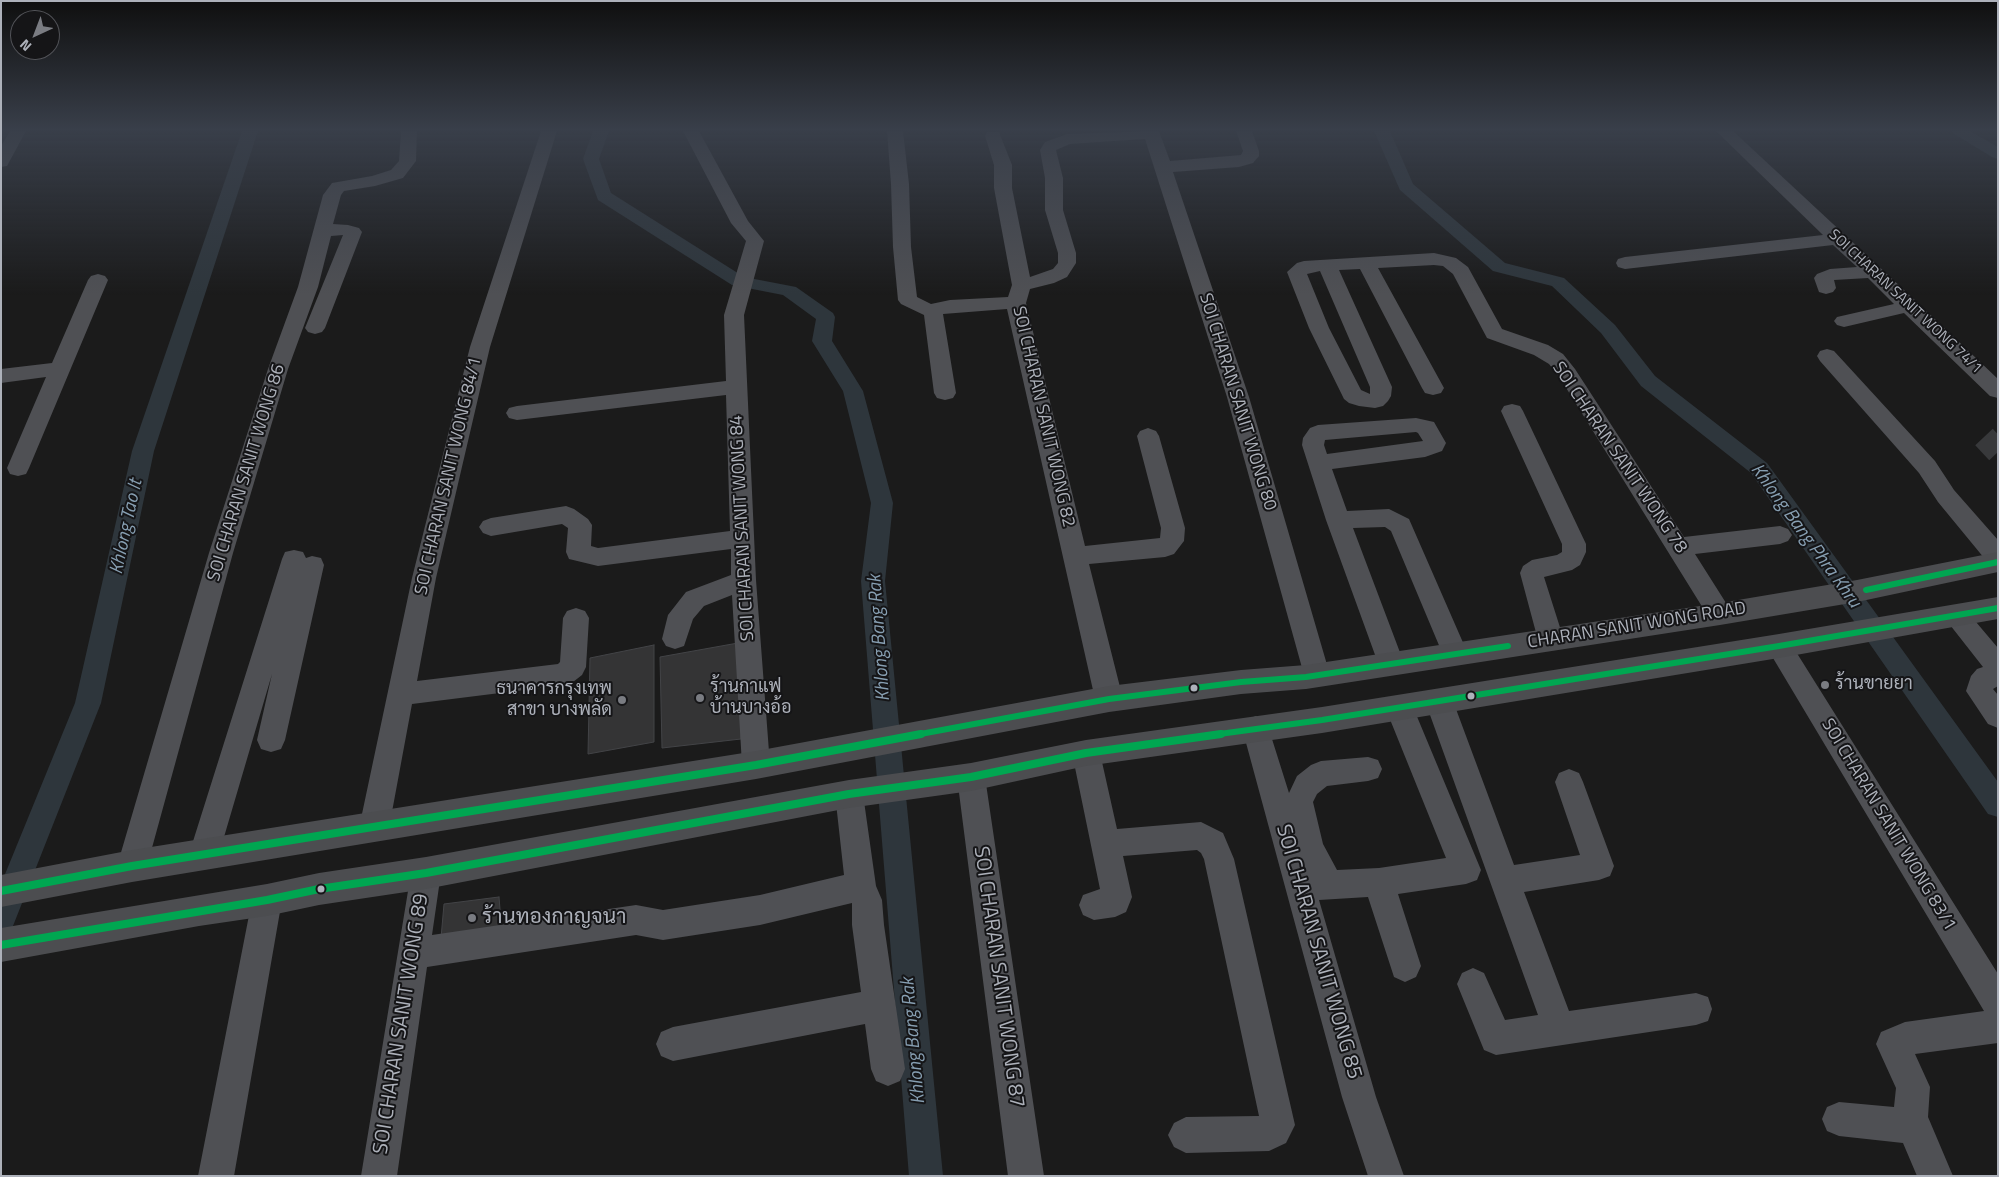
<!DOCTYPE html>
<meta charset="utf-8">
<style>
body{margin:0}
#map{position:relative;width:1999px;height:1177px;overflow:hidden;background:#1b1b1b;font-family:"Titillium Web",sans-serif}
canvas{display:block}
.frame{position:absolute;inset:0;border:2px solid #adb1ba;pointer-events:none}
.north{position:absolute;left:10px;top:10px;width:50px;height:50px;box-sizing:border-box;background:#151517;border:1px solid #525358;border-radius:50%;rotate:223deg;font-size:14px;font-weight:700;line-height:20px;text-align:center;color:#adb1ba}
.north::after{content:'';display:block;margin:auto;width:18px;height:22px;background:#7a7c82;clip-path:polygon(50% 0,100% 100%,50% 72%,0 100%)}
</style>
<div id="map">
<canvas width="1999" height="1177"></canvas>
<div class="frame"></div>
<div class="north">N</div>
</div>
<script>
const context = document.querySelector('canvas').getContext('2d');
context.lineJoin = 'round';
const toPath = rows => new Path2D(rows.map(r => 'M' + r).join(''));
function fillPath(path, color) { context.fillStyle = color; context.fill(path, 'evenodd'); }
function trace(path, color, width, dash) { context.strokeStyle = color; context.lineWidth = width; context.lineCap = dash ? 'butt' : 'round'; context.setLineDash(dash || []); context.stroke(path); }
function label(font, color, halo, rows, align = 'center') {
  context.font = font + ' "Titillium Web",Sarabun,sans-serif'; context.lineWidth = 4; context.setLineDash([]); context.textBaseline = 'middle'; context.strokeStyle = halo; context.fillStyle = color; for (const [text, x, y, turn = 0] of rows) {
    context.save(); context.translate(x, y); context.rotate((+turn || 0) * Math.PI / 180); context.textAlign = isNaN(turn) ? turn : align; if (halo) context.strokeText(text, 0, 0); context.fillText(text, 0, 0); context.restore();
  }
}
fillPath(toPath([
 [242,131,258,131,154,451,101,703,11,931,1,935,1,884,75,703,132,451,242,131],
 [593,131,609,131,599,159,611,193,744,277,796,287,833,313,835,317,832,341,863,391,893,503,885,581,943,1176,909,1176,861,581,871,503,843,391,812,341,816,319,783,295,732,285,598,200,583,159,593,131],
 [1374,131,1390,131,1413,184,1505,263,1564,278,1615,325,1655,376,1767,463,1998,782,1998,817,1988,814,1751,473,1641,386,1601,333,1552,286,1493,271,1400,190,1374,131],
 [1952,131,1970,131,1998,147,1998,159,1992,157,1954,134,1952,131]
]), '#2e363c');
const building = toPath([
 [738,643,741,739,662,748,660,657,738,643],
 [654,645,654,742,588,754,590,658,654,645],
 [499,897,502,933,441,938,444,904,499,897]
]);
fillPath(building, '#343435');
trace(building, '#434447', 1);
trace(toPath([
 [1984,437,1998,452]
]), '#38393b', 24, [24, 12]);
fillPath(toPath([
 [10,131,26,131,7,166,1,167,1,146,10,131],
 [401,131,417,131,416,161,403,178,375,186,344,191,341,195,333,224,348,225,359,228,362,232,325,328,322,332,315,334,308,332,305,328,343,235,331,236,318,287,288,369,233,553,147,866,143,876,132,880,121,876,117,866,209,553,268,369,298,287,323,195,332,183,372,176,391,170,399,161,401,131],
 [541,131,557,131,490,347,436,578,417,681,558,664,560,662,563,618,567,611,576,608,585,611,589,618,586,667,582,675,573,682,564,685,412,704,389,828,384,838,374,841,364,838,359,828,412,578,470,347,541,131],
 [683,131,699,131,748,221,764,241,744,315,756,580,770,765,766,774,756,777,746,774,742,765,732,595,704,606,693,619,684,646,675,649,666,646,662,639,668,615,686,592,731,575,731,549,598,566,569,559,566,552,568,528,562,524,491,536,483,533,479,527,483,521,491,518,566,506,574,509,588,519,592,525,591,546,598,548,730,531,726,395,517,420,509,418,506,413,509,408,517,406,726,381,724,315,746,241,731,223,683,131],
 [887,131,903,131,909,184,911,247,917,297,931,304,950,300,1008,297,1012,285,994,188,994,165,985,136,987,132,999,132,1012,165,1012,188,1030,277,1053,269,1058,263,1058,253,1045,210,1045,178,1040,150,1045,142,1067,134,1159,131,1170,161,1241,155,1243,151,1236,131,1252,131,1259,151,1259,156,1253,163,1239,167,1173,172,1249,397,1330,675,1326,683,1317,686,1308,683,1304,675,1227,397,1145,139,1070,144,1056,150,1063,178,1063,210,1076,253,1076,263,1067,277,1054,283,1030,289,1026,303,1085,546,1160,538,1161,528,1137,436,1140,431,1148,428,1156,431,1159,436,1185,528,1184,541,1174,554,1165,557,1089,564,1123,699,1119,707,1109,710,1099,707,1095,699,1007,309,943,314,956,393,953,398,945,400,937,398,934,393,924,315,901,304,898,300,893,247,891,184,887,131],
 [1716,131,1733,131,1917,302,1998,379,1998,398,1990,396,1904,313,1844,327,1837,325,1834,321,1837,317,1894,304,1868,278,1834,280,1836,288,1833,292,1826,294,1819,292,1814,278,1817,274,1830,269,1857,267,1833,245,1625,269,1618,267,1616,263,1618,259,1625,257,1823,235,1716,131],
 [1434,253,1456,258,1468,267,1502,329,1548,345,1563,354,1575,369,1684,537,1780,526,1788,529,1792,535,1788,541,1780,544,1695,554,1733,614,1729,621,1720,624,1711,621,1560,378,1549,364,1534,355,1487,338,1453,274,1443,266,1434,265,1378,268,1444,388,1441,393,1433,395,1425,393,1422,388,1360,269,1339,270,1392,387,1391,396,1388,401,1383,406,1375,408,1359,406,1349,403,1344,399,1309,328,1287,272,1297,263,1304,261,1434,253],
 [1320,271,1370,387,1370,394,1361,390,1329,328,1307,274,1320,271],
 [98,274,105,276,108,280,29,468,26,474,18,476,10,474,7,468,46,377,1,383,1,369,52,363,88,280,91,276,98,274],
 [1827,349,1834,351,1935,461,1954,490,1998,540,1998,566,1989,564,1938,502,1919,473,1820,361,1817,356,1820,351,1827,349],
 [1512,404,1520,406,1523,411,1586,544,1586,552,1580,565,1572,570,1544,577,1564,640,1560,647,1551,650,1542,647,1538,640,1520,573,1523,566,1532,560,1557,555,1562,552,1562,544,1501,411,1504,406,1512,404],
 [1416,418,1434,422,1446,443,1442,451,1425,457,1332,469,1347,511,1389,509,1409,519,1468,654,1464,662,1455,665,1446,662,1391,531,1385,527,1353,528,1404,663,1400,671,1391,674,1382,671,1378,663,1326,520,1302,445,1303,438,1310,428,1318,425,1416,418],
 [1416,432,1418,433,1423,441,1327,454,1324,445,1325,440,1416,432],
 [294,550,303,552,306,558,312,556,321,558,324,565,285,740,281,749,271,752,261,749,257,740,272,674,219,854,215,864,204,868,193,864,189,854,282,559,285,552,294,550],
 [1956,606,1965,609,1998,648,1998,686,1993,689,1998,695,1998,728,1988,724,1966,691,1971,676,1977,669,1983,667,1943,616,1947,609,1956,606],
 [1779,635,1788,639,1998,974,1998,1043,1915,1054,1930,1087,1928,1117,1953,1176,1917,1176,1903,1143,1839,1136,1827,1131,1822,1119,1827,1107,1839,1102,1894,1107,1896,1088,1876,1044,1881,1032,1905,1022,1984,1011,1770,653,1766,646,1770,639,1779,635],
 [1439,690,1449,693,1453,701,1514,865,1580,855,1555,782,1559,773,1569,769,1579,773,1583,782,1614,866,1610,876,1599,880,1524,892,1569,1011,1696,993,1708,997,1712,1009,1708,1021,1696,1025,1496,1055,1484,1050,1457,984,1462,973,1473,968,1484,973,1505,1020,1538,1015,1425,701,1429,693,1439,690],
 [1399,695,1409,699,1413,707,1481,870,1477,880,1466,884,1398,894,1421,966,1416,977,1405,982,1394,977,1368,897,1319,900,1376,1097,1404,1176,1368,1176,1342,1097,1242,728,1246,720,1256,716,1266,720,1289,793,1297,776,1311,765,1321,761,1368,757,1378,760,1382,769,1378,778,1368,781,1327,786,1317,794,1313,802,1323,844,1337,870,1379,868,1446,858,1385,707,1389,699,1399,695],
 [1086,741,1096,744,1100,753,1117,829,1201,822,1223,833,1234,859,1295,1125,1286,1143,1269,1151,1186,1153,1174,1147,1168,1135,1174,1123,1186,1117,1259,1116,1204,859,1201,853,1197,850,1123,856,1132,897,1126,912,1115,917,1094,920,1083,915,1079,905,1083,895,1100,889,1072,753,1076,744,1086,741],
 [971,764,981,768,985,777,1044,1176,1008,1176,957,777,961,768,971,764],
 [849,781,859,785,863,794,876,886,882,900,884,925,905,1069,900,1081,888,1086,876,1081,871,1069,865,1024,673,1061,661,1056,656,1044,661,1032,673,1027,861,992,852,925,852,903,760,925,663,940,636,935,427,967,397,1176,361,1176,411,873,415,863,426,859,437,863,441,873,432,935,636,905,663,910,760,895,844,875,835,794,839,785,849,781],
 [267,885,278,890,282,900,234,1176,198,1176,252,900,256,890,267,885]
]), '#4f5054');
fillPath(toPath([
 [1998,552,1998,572,1857,602,1720,625,1306,689,1241,694,1109,712,756,779,132,882,1,907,1,875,132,850,756,751,1109,686,1241,670,1306,665,1720,603,1857,580,1998,552],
 [1998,597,1998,619,1779,658,1322,733,1086,766,971,791,849,808,426,889,319,905,267,916,199,926,1,962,1,928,267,884,319,873,426,857,849,780,971,763,1086,740,1322,707,1779,634,1998,597]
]), '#4c4d50');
trace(toPath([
 [1866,590,1998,562],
 [915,735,1109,699,1241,682,1306,677,1508,646],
 [1212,735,1322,720,1779,646,1998,608]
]), '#00a651', 6);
trace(toPath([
 [1,891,132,866,756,765,921,734],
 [1,945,267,900,319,889,426,873,849,794,971,777,1086,753,1221,734]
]), '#00a651', 8);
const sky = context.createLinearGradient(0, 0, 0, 295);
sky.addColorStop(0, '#0f0f0f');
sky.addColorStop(0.44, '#393f4a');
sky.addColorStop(1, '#393f4a00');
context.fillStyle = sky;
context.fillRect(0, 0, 1999, 295);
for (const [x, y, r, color] of [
 [1825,685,5,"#7a7c82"],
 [1194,688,4.5,"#adb1ba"],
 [1471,696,4.5,"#adb1ba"],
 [700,698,5,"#7a7c82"],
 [622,700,5,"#7a7c82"],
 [321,889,4.5,"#adb1ba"],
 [472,918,5,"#7a7c82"]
]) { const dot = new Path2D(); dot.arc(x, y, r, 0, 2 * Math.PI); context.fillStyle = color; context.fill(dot); trace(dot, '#151517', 2); }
label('15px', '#adb1ba', '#151517', [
 ["SOI CHARAN SANIT WONG 74/1",1905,302,43]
]);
label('18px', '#adb1ba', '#151517', [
 ["SOI CHARAN SANIT WONG 80",1237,402,73],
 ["SOI CHARAN SANIT WONG 82",1043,417,77],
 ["SOI CHARAN SANIT WONG 78",1619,458,56],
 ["SOI CHARAN SANIT WONG 86",247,473,-73],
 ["SOI CHARAN SANIT WONG 84/1",449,476,-77],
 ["SOI CHARAN SANIT WONG 84",743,528,-93],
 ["CHARAN SANIT WONG ROAD",1637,626,-9],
 ["SOI CHARAN SANIT WONG 83/1",1888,825,59]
]);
label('18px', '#adb1ba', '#151517', [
 ["ร้านขายยา",1835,685],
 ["ร้านกาแฟ",710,688],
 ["บ้านบางอ้อ",710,709],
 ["ธนาคารกรุงเทพ",612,690,"right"],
 ["สาขา บางพลัด",612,711,"right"]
], 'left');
label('italic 19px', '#879fb2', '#151517', [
 ["Khlong Tao It",127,527,-78],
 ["Khlong Bang Phra Khru",1805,536,54],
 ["Khlong Bang Rak",880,638,-94],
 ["Khlong Bang Rak",914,1041,-95]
]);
label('21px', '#adb1ba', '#151517', [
 ["ร้านทองกาญจนา",482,918]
], 'left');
label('21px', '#adb1ba', '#151517', [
 ["SOI CHARAN SANIT WONG 85",1318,952,74],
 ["SOI CHARAN SANIT WONG 87",998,977,82],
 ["SOI CHARAN SANIT WONG 89",402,1024,-81]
]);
</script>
